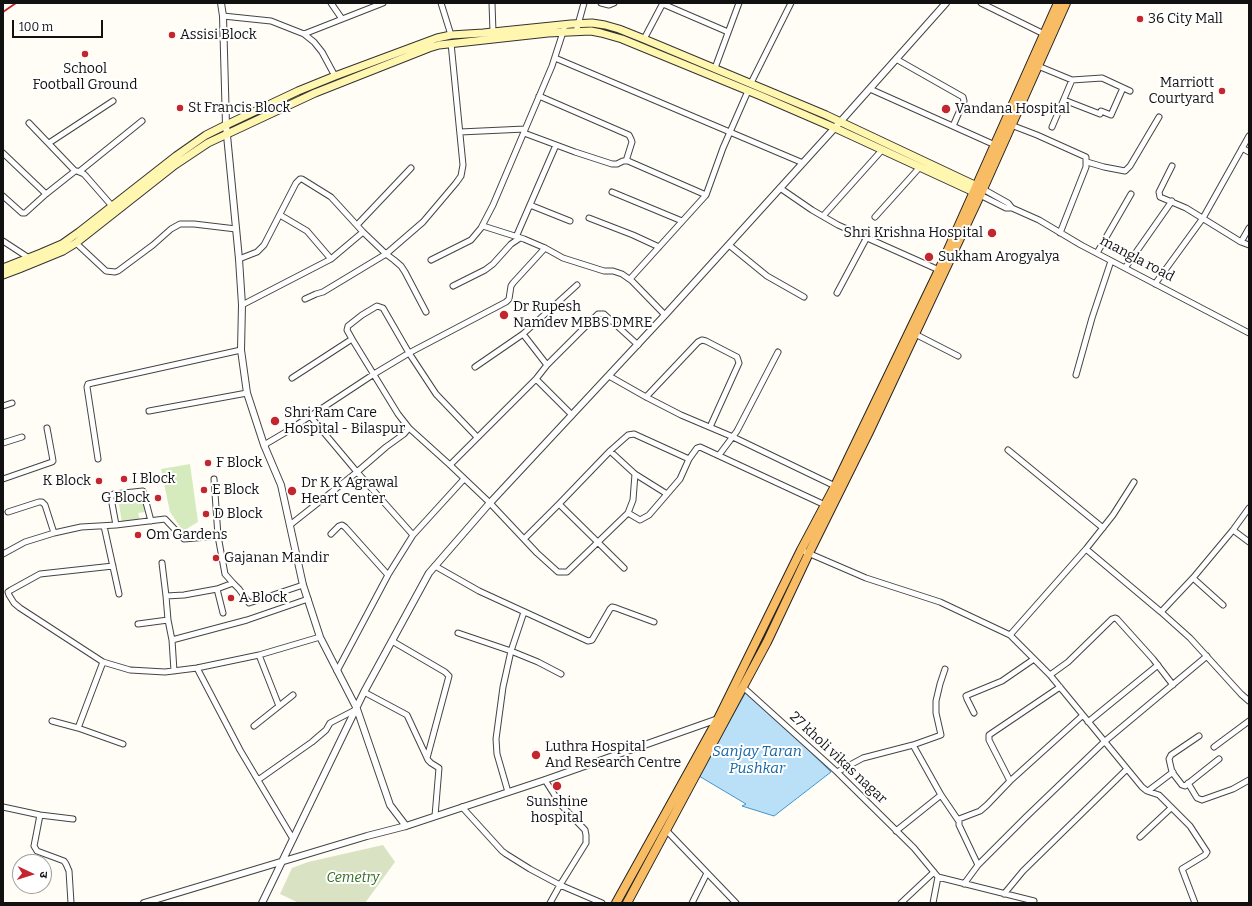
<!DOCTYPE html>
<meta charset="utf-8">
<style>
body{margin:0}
#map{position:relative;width:1252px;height:906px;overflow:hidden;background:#fffdf5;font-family:Bitter,"Noto Sans Devanagari",serif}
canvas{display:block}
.frame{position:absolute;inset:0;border:4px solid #111;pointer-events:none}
.north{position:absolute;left:12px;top:854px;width:40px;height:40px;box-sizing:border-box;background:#fff;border:1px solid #a0a0a0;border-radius:50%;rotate:94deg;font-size:11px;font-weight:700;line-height:16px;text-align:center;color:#111}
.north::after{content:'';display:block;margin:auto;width:14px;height:18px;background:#c4262e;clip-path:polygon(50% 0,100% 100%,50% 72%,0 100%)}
.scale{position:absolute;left:12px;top:20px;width:91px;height:18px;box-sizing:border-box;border:2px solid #111;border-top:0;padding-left:5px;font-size:12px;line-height:14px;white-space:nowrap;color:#111;-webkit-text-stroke:3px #fff;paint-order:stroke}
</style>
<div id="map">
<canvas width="1252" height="906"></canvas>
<div class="frame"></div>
<div class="north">उ</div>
<div class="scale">100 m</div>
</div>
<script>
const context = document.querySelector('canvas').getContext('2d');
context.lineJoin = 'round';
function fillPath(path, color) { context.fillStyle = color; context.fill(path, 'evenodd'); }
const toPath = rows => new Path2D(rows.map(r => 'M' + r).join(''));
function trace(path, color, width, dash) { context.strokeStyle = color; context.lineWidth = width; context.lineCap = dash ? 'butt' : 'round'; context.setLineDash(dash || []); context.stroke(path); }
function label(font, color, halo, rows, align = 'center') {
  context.font = font + ' Bitter,serif'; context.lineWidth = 4; context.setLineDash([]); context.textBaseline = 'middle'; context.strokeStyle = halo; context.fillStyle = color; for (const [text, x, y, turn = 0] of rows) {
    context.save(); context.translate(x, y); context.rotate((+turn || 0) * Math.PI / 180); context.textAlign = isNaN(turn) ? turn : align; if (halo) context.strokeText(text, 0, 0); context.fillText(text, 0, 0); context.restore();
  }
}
fillPath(toPath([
 [190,464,198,522,183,531,170,512,161,469],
 [142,494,145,512,138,513,140,520,122,523,118,498]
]), '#d5ebbd');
fillPath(toPath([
 [383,845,395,862,365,903,299,903,280,894,292,868,308,862]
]), '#d9e3c4');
const water = toPath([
 [747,690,831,772,774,816,742,806,746,804,699,776,747,690]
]);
fillPath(water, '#b9e0f7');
trace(water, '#3f96cf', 1);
const minor = toPath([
 [331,3,342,19],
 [441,3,451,35],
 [492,3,493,32],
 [601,3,609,5,614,3],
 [981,3,1044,34],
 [663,4,728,32],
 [223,16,271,21,304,34,314,42,322,52,335,76],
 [576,32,584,3],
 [304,34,383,3],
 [644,39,663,3],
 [555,58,803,163],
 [896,59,963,97,964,101,953,126],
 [1038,66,1072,80,1102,78,1130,91],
 [715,68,739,3],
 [751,83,791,3],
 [870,89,995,145],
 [539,96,629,135,631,139,632,142,626,161],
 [1064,100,1100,114,1101,111,1111,115,1123,88],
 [29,123,75,171],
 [1011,125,1037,135,1086,157,1086,167,1060,233],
 [1052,127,1072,80],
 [460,132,525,129],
 [524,133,575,152,612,164,617,164,623,161,628,161,706,195],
 [49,143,113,101],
 [1242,148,1249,152],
 [3,153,46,194],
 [1087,162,1104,167,1125,171,1130,166,1159,117],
 [1172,166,1159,192,1160,197,1186,208,1241,242,1249,245],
 [80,171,142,121],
 [780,188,812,210,838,225,939,270],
 [983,189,1008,203,1012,208,1039,220,1081,245,1249,333],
 [612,192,682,221],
 [980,195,1006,208,1012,208],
 [3,196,22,213,25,213,46,194,75,171,77,171,84,174,112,206],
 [530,205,570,221],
 [280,215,307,231,331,259],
 [823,216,882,150],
 [875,217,920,167],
 [589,218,633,235,659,247],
 [357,225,411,168],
 [483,226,524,239,545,248,563,258,604,271,613,271,622,274,632,281,665,315],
 [516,237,556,145],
 [3,241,29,258],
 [1241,242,1249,228],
 [76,243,106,271,115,272,118,271,153,245,171,229,180,224,194,224,236,229],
 [729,245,767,276,804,297],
 [1097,253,1131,194],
 [239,259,257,252,264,245,296,183,300,179,302,179,331,197,363,232,386,254,394,260,401,266,405,272,426,312],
 [431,260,471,240,481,228,493,205,552,66,564,29],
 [1125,268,1172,201],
 [630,279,706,195,723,148,748,91],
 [1155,284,1203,218,1249,136],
 [453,286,485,270,493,264,511,244,520,238],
 [837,293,867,237],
 [305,299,316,294,323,292,386,254,423,222,456,183,461,176,463,165,451,43],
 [242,305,331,259,363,232],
 [523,334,547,365],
 [915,334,958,356],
 [475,367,523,334,577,285],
 [1076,375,1092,318,1111,261],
 [609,376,646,397,681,415,733,437,835,486],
 [292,378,352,339],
 [536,379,572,415],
 [646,397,698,342,702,340,706,341,737,357,739,363,710,427],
 [3,406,12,403],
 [149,411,247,393],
 [310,416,357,472,413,535],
 [477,437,436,394,409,353,383,308,377,306,362,315,348,326,347,330,352,339,398,414,409,428,450,465,490,503,537,553,558,572,567,572,628,513,633,500,635,474],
 [3,443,22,437],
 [264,445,286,432,374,374,409,353,506,302,509,299,511,286,513,283,545,248],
 [1008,450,1103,528],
 [610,451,635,474,667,494],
 [719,455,737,431,778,352],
 [98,459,87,387,88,384,241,350],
 [450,465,536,379,547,365,598,314,604,314,638,345],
 [3,479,52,462,53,461,52,455,47,428],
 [214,479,218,536,225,574,233,583],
 [559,504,624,568],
 [8,512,39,502,42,502,45,505,54,533],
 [628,513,640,520,649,515,680,479,689,459,697,448,700,447,825,505],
 [116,525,111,498,112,495,114,494,143,491,151,521],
 [290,525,357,472,386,447,404,434,409,428],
 [104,526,119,594],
 [1233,530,1249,542],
 [331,534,339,526,342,525,345,527,388,575],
 [524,539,559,504,610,451,628,435,634,434,689,459],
 [1086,549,1161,612,1190,638,1241,694,1249,701],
 [801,550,866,578,940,602,1010,635,1050,675,1142,787,1147,791,1159,795,1190,826,1207,852,1205,855,1182,869,1195,903],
 [3,554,25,542,54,533,81,527,116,525,165,519,184,539,218,536],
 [162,563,166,596,184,595,217,589],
 [113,566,40,574,11,590,8,592,9,595,14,603,20,608,103,662,130,670,165,672,197,668,259,655,320,637],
 [435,566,479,591,588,641,592,640,610,609,612,607,616,608,654,622],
 [1193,578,1223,605],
 [166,596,168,620,172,640,174,671],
 [1161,612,1193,578,1233,530,1249,508],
 [223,613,217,589,233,583,239,589,249,603,303,585],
 [138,624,168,620],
 [458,633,511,651,538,662,561,674],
 [1010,635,1086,549,1113,515,1134,482],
 [172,640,247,620,308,599],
 [392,641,445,672,449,676,427,758],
 [259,655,279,706],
 [197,668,240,750,293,839],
 [337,671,388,575,413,535,464,479],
 [1050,675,1068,662,1112,619,1115,618,1117,619,1153,659,1173,685],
 [743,687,837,772,914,848,938,877,1034,901],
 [364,692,407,715,428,760,431,763,439,768,435,816],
 [974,713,967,699,966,696,968,695,1002,681,1034,659],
 [52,721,78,728,123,744],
 [1088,722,1158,665],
 [254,726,293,695],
 [78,728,103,662],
 [1199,736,1171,755,1169,759,1172,772,1182,785,1185,786,1219,759],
 [913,745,941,795,958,820],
 [1214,747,1249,721],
 [837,772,863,758,913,745,941,735,936,713,936,701,940,684,945,669],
 [258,780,312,742,326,730,330,723,357,709],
 [545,780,561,805,585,830,586,835,586,843,560,885,550,903],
 [1010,781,989,740,989,735,1060,687],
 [1188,783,1197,798,1202,800,1233,789,1249,780],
 [1148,791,1173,772],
 [508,792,497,754,496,739,503,687,511,651,524,612],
 [3,807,40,815,73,819],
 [462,807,502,851,506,854,530,869,560,885,602,903],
 [40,815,34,846,37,851,56,858,64,861,66,864,69,871,71,903],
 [666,830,736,903],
 [896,831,941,795],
 [1140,837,1171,808],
 [978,865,959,825,959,819,980,811,987,805,1010,781,1082,716],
 [964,884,978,865,1026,817,1104,742,1207,656],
 [1004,894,1023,871,1127,769],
 [692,903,707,873],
 [901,903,934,872],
 [933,903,938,877]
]);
const tertiary = toPath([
 [221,3,223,16,226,125,239,259,242,305,241,350,247,393,264,445,281,485,303,585,320,637,357,709,390,805,406,826],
 [144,903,367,836,406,826,545,780,718,719],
 [262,903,364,692,429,573,488,505,665,315,841,121,946,3]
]);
const secondary = toPath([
 [3,268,41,253,62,244,79,232,176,156,206,135,226,125,298,91,335,76,437,38,451,35,483,33,571,24,592,23,605,25,619,29,644,39,826,115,981,188],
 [3,275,19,269,63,251,76,243,175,165,208,143,315,93,429,48,439,45,548,33,591,31,601,33,622,39,761,96,835,128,978,194]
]);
const trunk = toPath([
 [616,903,718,719,801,550,835,486,939,270,1058,3],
 [627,903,767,642,809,553,869,432,983,189,1066,3]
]);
trace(minor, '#444', 7);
trace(tertiary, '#444', 8);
trace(secondary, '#333', 9);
trace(trunk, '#222', 10);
trace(minor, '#fff', 5);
trace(tertiary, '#fff', 6);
trace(secondary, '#fff6b0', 7);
trace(trunk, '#f7bc64', 8);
trace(toPath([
 [3,12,16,3]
]), '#c4262e', 2);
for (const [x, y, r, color] of [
 [1140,19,4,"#c4262e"],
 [172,35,4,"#c4262e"],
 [85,54,4,"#c4262e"],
 [1222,91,4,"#c4262e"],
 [180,108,4,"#c4262e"],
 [946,109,5,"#c4262e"],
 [992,233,5,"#c4262e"],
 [929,257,5,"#c4262e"],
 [504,315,5,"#c4262e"],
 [275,421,5,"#c4262e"],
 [208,463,4,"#c4262e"],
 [124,479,4,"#c4262e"],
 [99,481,4,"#c4262e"],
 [204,490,4,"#c4262e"],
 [292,491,5,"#c4262e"],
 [158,498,4,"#c4262e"],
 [206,514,4,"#c4262e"],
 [138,535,4,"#c4262e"],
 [216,558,4,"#c4262e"],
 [231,598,4,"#c4262e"],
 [536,755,5,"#c4262e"],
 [557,786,5,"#c4262e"]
]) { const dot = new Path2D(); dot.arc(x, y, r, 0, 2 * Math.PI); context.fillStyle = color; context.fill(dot); trace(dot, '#fff', 1.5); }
label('14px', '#111', '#fff', [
 ["36 City Mall",1148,19],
 ["Assisi Block",180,35],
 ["School",85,69,"center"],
 ["Football Ground",85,85,"center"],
 ["Marriott",1214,83,"right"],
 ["Courtyard",1214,99,"right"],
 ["St Francis Block",188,108],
 ["Vandana Hospital",955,109],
 ["Shri Krishna Hospital",983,233,"right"],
 ["Sukham Arogyalya",938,257],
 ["Dr Rupesh",513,307],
 ["Namdev MBBS DMRE",513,323],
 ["Shri Ram Care",284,413],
 ["Hospital - Bilaspur",284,429],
 ["F Block",216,463],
 ["I Block",132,479],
 ["K Block",91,481,"right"],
 ["Dr K K Agrawal",301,483],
 ["Heart Center",301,499],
 ["E Block",212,490],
 ["G Block",150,498,"right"],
 ["D Block",214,514],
 ["Om Gardens",146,535],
 ["Gajanan Mandir",224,558],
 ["A Block",239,598],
 ["Luthra Hospital",545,747],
 ["And Research Centre",545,763],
 ["Sunshine",557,802,"center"],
 ["hospital",557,818,"center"]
], 'left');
label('14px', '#111', '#fff', [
 ["mangla road",1137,259,28],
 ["27 kholi vikas nagar",838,758,43]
]);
label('italic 14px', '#2f6b1f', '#fff', [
 ["Cemetry",353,878]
]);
label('italic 15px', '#1768a6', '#fff', [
 ["Sanjay Taran",757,752],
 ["Pushkar",757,769]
]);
</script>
